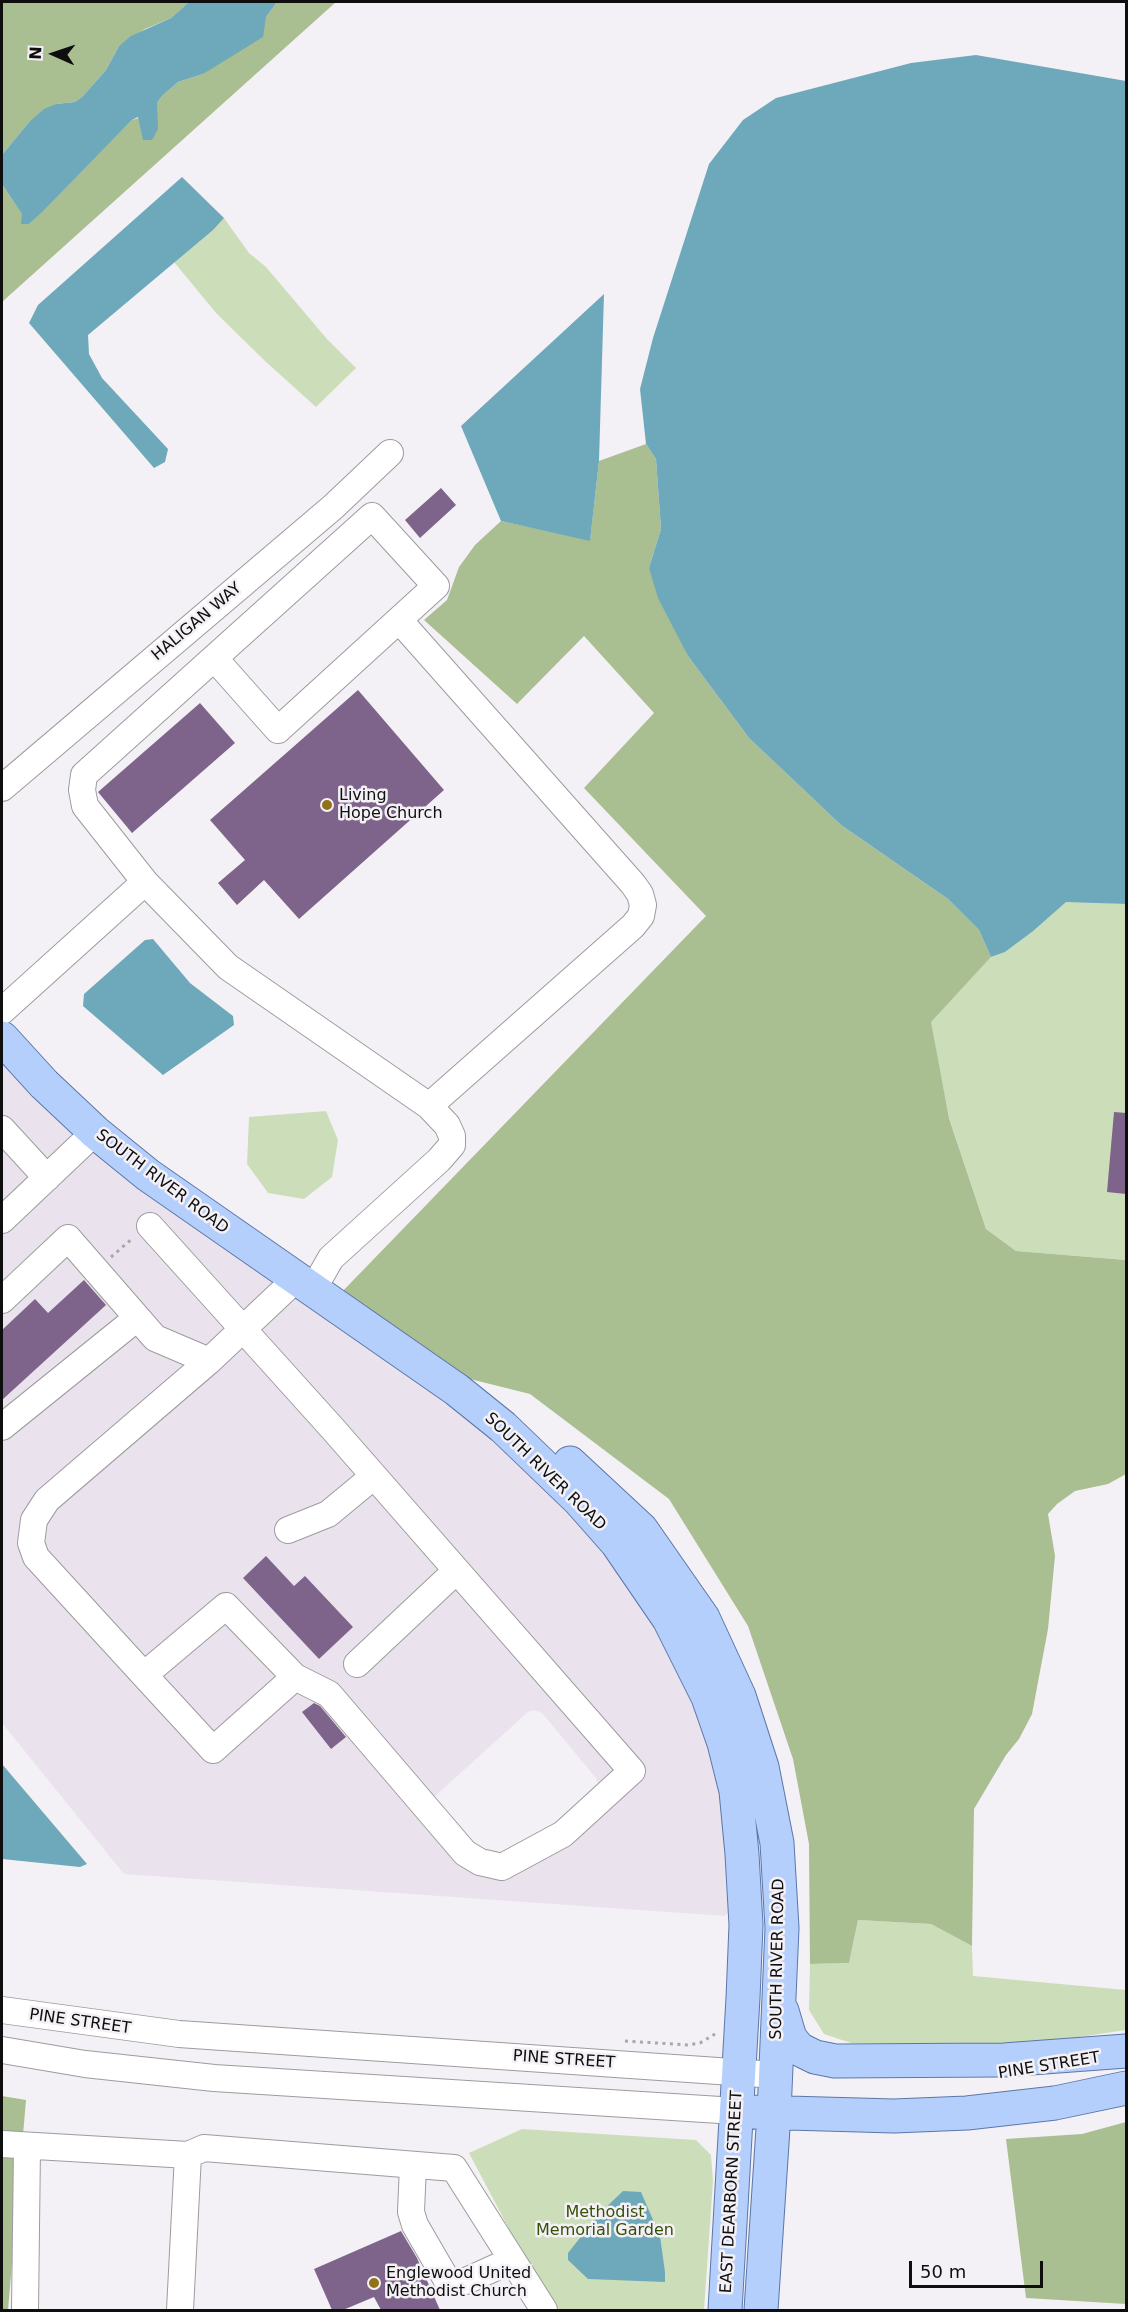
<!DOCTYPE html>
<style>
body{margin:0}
#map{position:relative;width:1128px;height:2312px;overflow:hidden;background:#f4f1f6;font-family:"DejaVu Sans",sans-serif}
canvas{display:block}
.frame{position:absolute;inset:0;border:3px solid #0f0e0f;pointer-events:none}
.north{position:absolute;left:24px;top:24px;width:60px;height:60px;-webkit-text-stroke:4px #f4f1f6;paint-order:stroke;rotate:273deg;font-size:16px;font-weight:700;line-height:24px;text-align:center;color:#0f0e0f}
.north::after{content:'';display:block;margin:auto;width:21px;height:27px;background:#0f0e0f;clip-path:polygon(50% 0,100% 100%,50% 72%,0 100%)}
.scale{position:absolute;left:909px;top:2261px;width:134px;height:27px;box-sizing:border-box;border:3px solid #0f0e0f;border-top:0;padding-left:8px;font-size:18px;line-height:21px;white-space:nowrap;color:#0f0e0f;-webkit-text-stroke:4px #f4f1f6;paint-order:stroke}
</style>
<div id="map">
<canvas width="1128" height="2312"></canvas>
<div class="frame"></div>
<div class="north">N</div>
<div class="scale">50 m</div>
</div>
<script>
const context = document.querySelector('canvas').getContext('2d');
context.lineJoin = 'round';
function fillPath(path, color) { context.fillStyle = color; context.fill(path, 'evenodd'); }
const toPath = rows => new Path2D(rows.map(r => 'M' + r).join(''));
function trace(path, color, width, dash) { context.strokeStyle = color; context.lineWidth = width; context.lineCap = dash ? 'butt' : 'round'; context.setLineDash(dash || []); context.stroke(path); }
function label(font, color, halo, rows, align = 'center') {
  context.font = font + ' "DejaVu Sans",sans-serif'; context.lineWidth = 5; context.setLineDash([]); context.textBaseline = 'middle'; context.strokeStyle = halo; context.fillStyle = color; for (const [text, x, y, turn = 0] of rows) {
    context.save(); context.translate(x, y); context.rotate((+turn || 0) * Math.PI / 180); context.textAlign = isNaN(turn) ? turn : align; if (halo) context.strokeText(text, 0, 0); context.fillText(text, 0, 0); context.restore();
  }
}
fillPath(toPath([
 [2,1052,443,1393,608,1548,698,1700,726,1793,730,1910,725,1916,124,1874,2,1723],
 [534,1710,542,1713,596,1778,598,1785,535,1855,490,1863,433,1798,528,1712]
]), '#eae3ee');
fillPath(toPath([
 [224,218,249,253,266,267,327,339,356,368,316,407,265,361,216,313,174,262],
 [1066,901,1126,904,1126,1260,1016,1251,986,1229,949,1117,930,1022,991,957,1005,952,1032,932],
 [326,1111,338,1140,332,1177,304,1199,268,1193,247,1164,249,1117],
 [858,1920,931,1924,972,1946,973,1976,1126,1990,1126,2030,1040,2043,947,2045,851,2043,824,2034,809,2010,810,1964,849,1963],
 [522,2129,696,2140,711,2155,713,2181,704,2310,556,2310,536,2280,469,2153]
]), '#ccdeb9');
fillPath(toPath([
 [2,2,189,2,171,18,145,29,119,46,106,70,83,96,75,102,56,104,29,122,2,155],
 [277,2,336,2,2,302,2,184,29,224,132,120,157,113,157,103,162,96,178,82,203,74,266,17],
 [646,444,656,459,661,529,649,568,688,656,749,738,841,825,948,899,979,930,991,957,931,1022,949,1118,986,1229,1016,1251,1126,1260,1126,1474,1108,1484,1075,1491,1057,1504,1048,1514,1055,1556,1048,1629,1032,1714,1019,1739,1006,1755,974,1809,972,1946,931,1924,858,1920,849,1963,810,1964,809,1844,793,1759,748,1626,669,1499,530,1394,450,1374,338,1296,706,916,584,788,654,713,584,636,517,704,424,620,447,600,459,567,475,545,501,521,590,540,599,461],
 [2,2096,26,2100,8,2310,2,2310],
 [1126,2122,1126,2304,1026,2298,1006,2139,1082,2134]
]), '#a9be91');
fillPath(toPath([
 [189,2,277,2,266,17,263,37,203,74,178,82,162,96,157,103,158,129,152,140,143,140,138,117,132,120,42,212,29,224,21,224,22,214,2,184,2,155,29,122,44,109,56,104,75,102,83,96,106,70,119,46,131,36,171,18],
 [976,55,1126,81,1126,904,1066,902,1032,932,1005,952,991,957,979,930,948,899,841,825,749,738,688,656,658,598,649,568,661,529,656,459,646,444,640,389,653,338,709,164,743,120,776,98,911,63],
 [182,177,224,218,213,230,88,335,89,354,102,378,168,449,165,462,154,468,29,323,38,305],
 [604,294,599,461,590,541,501,521,461,426],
 [153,939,190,983,233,1016,234,1025,163,1075,83,1006,84,994,145,940],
 [2,1764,87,1864,80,1867,2,1859],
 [623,2191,641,2192,660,2236,665,2272,665,2282,588,2279,568,2260,568,2253,598,2215]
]), '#6ea8bb');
fillPath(toPath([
 [441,488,456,505,420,538,405,520],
 [358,690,444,790,299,919,264,880,237,905,218,883,245,860,210,820],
 [200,703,235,743,132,833,98,792],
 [1114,1112,1126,1113,1126,1194,1107,1192],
 [84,1280,106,1305,2,1400,2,1330,35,1299,48,1313],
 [266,1556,294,1586,305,1576,353,1627,319,1659,243,1578],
 [314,1703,320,1706,346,1737,331,1749,302,1712],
 [401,2231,417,2258,440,2310,381,2310,374,2297,343,2310,332,2310,314,2269]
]), '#7e648a');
const minor = toPath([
 [399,620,633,884,640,894,643,905,641,916,633,926,429,1106],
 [215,659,278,730,436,586,372,516,84,775,82,790,85,806,145,882,228,967,429,1106,447,1125,452,1136,452,1145,439,1160,331,1258,312,1291],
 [2,788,333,507,390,453],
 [2,1011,145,882],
 [2,1129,47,1178],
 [2,1220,95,1132],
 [150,1226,333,1429,632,1771,563,1834,502,1867,480,1862,465,1853,329,1694,295,1677],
 [2,1300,68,1238,155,1338,209,1361,296,1279],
 [2,1427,137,1318],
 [288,1530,328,1514,374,1476],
 [357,1664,456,1571],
 [144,1675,226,1606,295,1677,213,1750,144,1675,36,1557,31,1543,34,1520,47,1500,209,1361],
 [2,2010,179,2034,776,2075],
 [2,2050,85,2064,214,2078,736,2111],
 [2,2144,188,2155,204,2148,454,2168,544,2310],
 [413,2165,411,2212,415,2225,448,2282,466,2281,512,2260],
 [25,2310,27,2147],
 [180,2310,188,2155]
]);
const major = toPath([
 [2,1038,44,1084,95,1132,148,1175,457,1390,503,1427,579,1500,617,1543,669,1619,708,1697,724,1743,736,1791,742,1854,746,1925,743,1998,725,2310],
 [570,1463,641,1529,703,1618,739,1696,762,1767,777,1843,782,1928,774,2113,761,2310],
 [782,2011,790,2038,799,2049,815,2057,835,2061,1004,2060,1126,2051],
 [753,2112,894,2116,967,2113,1055,2103,1126,2088]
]);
trace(minor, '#9e9b9f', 28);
trace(major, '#5b77a8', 35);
trace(toPath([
 [111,1257,133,1238],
 [625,2041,688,2045,700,2043,715,2034]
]), '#a9a7aa', 3, [3, 4.5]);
trace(minor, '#fff', 26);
trace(major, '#b5cffd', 33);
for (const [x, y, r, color] of [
 [327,805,6,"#927218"],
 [374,2283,6,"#927218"]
]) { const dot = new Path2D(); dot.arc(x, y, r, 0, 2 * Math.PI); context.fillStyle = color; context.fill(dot); trace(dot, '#f4f1f6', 2); }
label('16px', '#0f0e0f', '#f4f1f6', [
 ["HALIGAN WAY",197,622,-40],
 ["SOUTH RIVER ROAD",162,1182,37],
 ["SOUTH RIVER ROAD",545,1472,44],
 ["SOUTH RIVER ROAD",778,1959,-89],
 ["PINE STREET",80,2022,8],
 ["PINE STREET",564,2060,4],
 ["PINE STREET",1049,2066,-9],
 ["EAST DEARBORN STREET",732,2192,-87]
]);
label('16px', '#0f0e0f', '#f4f1f6', [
 ["Living",339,796],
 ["Hope Church",339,814],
 ["Englewood United",386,2274],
 ["Methodist Church",386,2292]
], 'left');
label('16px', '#364f09', '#f4f1f6', [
 ["Methodist",605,2213],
 ["Memorial Garden",605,2231]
]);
</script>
